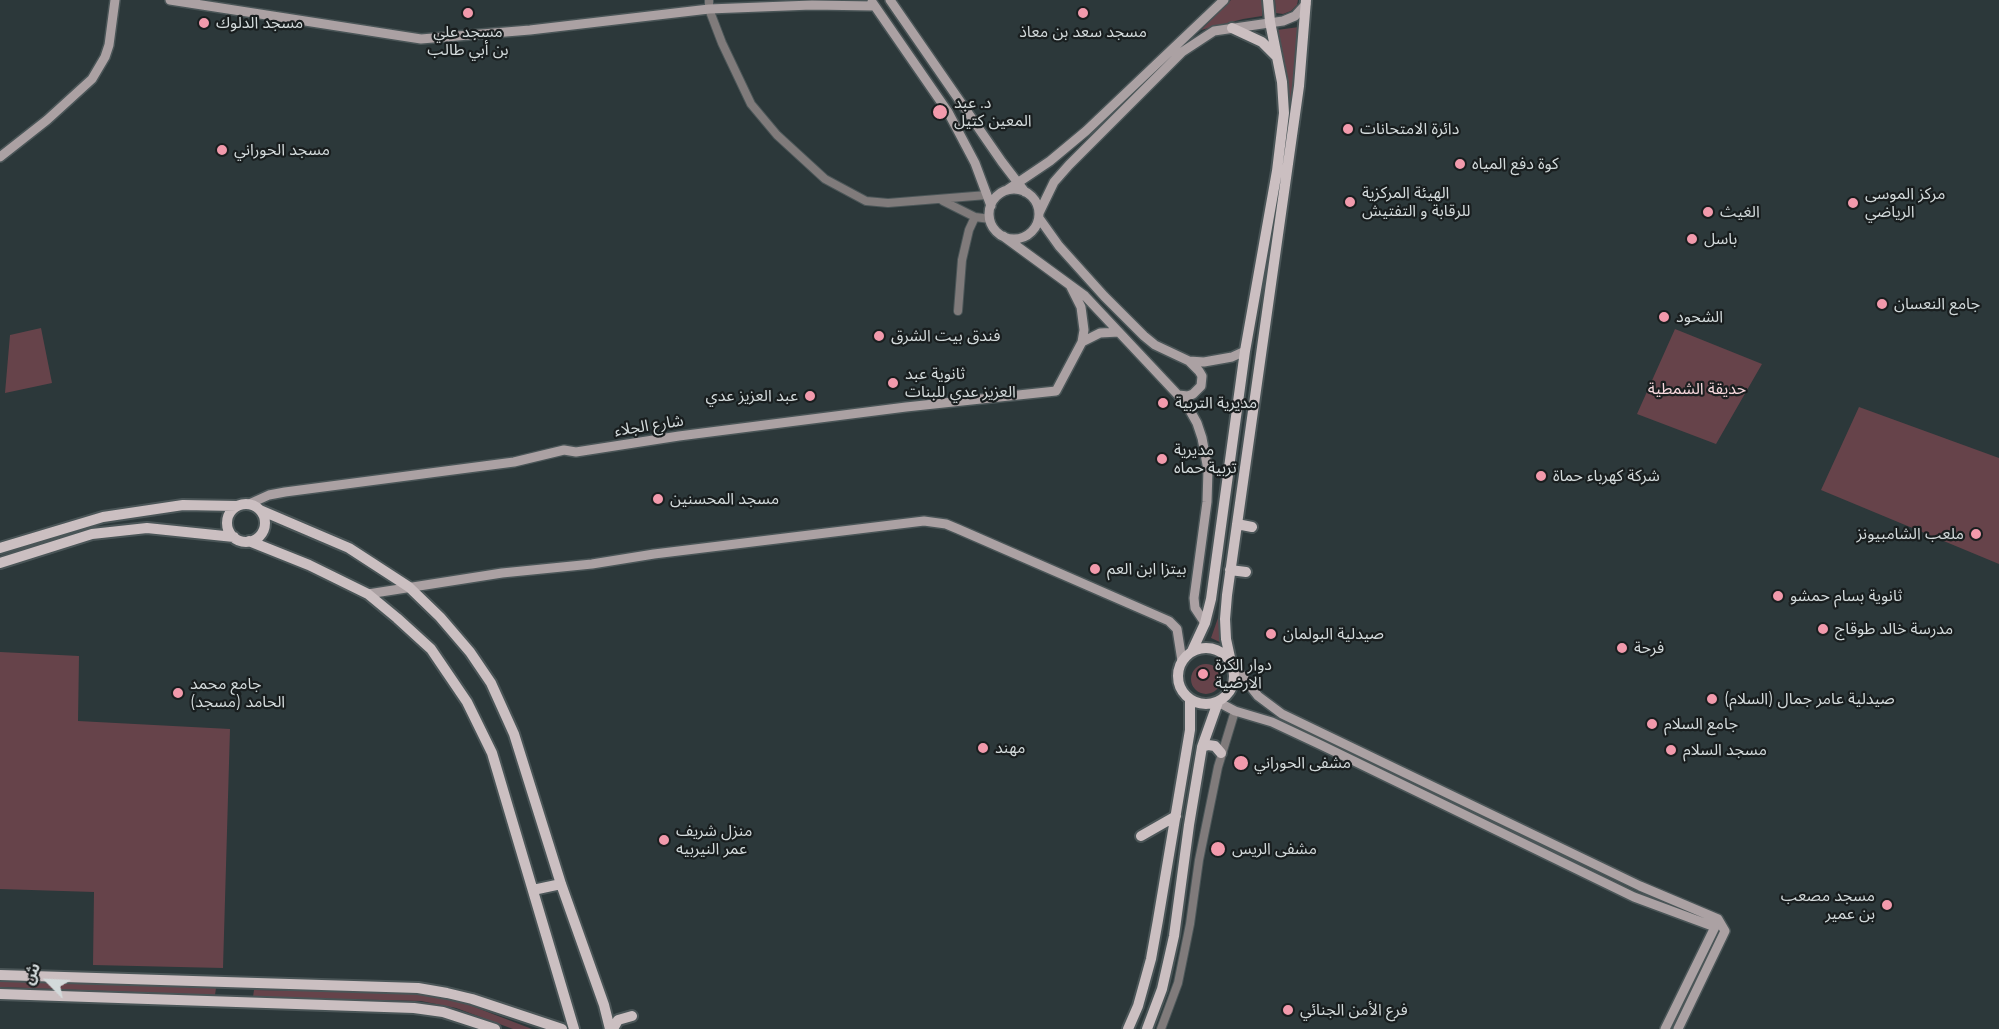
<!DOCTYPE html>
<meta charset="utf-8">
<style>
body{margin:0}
#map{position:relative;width:1999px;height:1029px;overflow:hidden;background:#2c383a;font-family:Montserrat,"Noto Sans Arabic",sans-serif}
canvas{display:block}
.north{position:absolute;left:18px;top:951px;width:60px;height:60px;-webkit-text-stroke:4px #191e1f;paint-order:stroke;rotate:294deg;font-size:16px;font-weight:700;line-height:24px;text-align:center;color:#d3dadb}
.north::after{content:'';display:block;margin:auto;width:21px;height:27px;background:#d3dadb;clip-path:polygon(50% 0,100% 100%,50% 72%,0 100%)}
</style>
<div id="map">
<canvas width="1999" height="1029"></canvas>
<div class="north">ش</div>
</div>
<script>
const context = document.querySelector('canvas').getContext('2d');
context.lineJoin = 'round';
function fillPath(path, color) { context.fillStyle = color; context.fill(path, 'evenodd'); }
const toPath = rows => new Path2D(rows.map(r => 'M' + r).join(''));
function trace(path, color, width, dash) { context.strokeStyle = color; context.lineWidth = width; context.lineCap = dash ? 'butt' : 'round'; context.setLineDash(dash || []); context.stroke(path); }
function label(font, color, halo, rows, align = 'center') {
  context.font = font + ' Montserrat,"Noto Sans Arabic",sans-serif'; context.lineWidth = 4.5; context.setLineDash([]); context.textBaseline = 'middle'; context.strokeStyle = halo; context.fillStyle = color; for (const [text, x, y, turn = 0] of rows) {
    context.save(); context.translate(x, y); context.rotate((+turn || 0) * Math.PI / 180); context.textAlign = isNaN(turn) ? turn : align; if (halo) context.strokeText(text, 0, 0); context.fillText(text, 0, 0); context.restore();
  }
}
fillPath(toPath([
 [1231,0,1263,0,1262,16,1243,19,1201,30],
 [1275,0,1298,0,1297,5,1291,11,1283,14,1276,13],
 [1299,27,1293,109,1222,643,1211,638,1219,615,1286,152,1289,107,1277,30],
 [41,328,52,383,5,393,10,335],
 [1675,329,1762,364,1716,444,1637,414],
 [1859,407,1999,458,1999,564,1821,490],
 [0,652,79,656,78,721,230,729,223,968,93,965,94,892,0,889],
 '1191 679a15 15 0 1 1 30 0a15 15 0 1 1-30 0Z',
 [0,981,216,988,215,995,0,987],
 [254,990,421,993,459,1001,532,1029,513,1029,456,1008,421,1001,253,997]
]), '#66434a');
const tertiary = toPath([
 [709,0,709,9,722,43,751,104,777,135,825,179,866,201,888,203,987,195],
 [943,201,975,217,990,219],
 [958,311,962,260,969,230,975,217],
 [1161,1029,1178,983,1190,924,1199,860,1218,767,1235,711]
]);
const secondary = toPath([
 [170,0,421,39,530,30,709,9,812,5,874,6],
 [890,0,1002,162,1025,192],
 [872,2,948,112,975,163,991,206],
 [0,157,47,120,92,79,105,57,109,45,115,0],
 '989 214a25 25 0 1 1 50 0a25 25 0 1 1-50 0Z',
 [1007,190,1050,161,1086,131,1224,0],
 [1039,213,1054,182,1069,165,1182,52,1214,31,1283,21,1295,16,1306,4],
 [1039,218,1059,246,1104,296,1144,336,1155,345,1189,361,1204,362,1232,357,1245,351],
 [1003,236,1085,296,1178,395,1188,407,1197,423,1202,438,1208,470,1207,502,1194,598,1195,608,1205,623],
 [1082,342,1100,333,1119,332],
 [1178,395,1188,396,1193,394,1201,386,1202,376,1199,371,1189,361],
 [249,504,269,495,285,492,514,462,564,450,576,452,679,436,906,407,1056,391,1082,342,1084,330,1081,307,1070,285],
 [368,594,502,573,592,564,654,554,924,521,946,524,958,529,1169,621,1177,629,1182,661],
 [1231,662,1258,696,1282,714,1640,886,1718,919,1725,931,1678,1029],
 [1218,702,1235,711,1272,722,1321,745,1634,897,1715,927,1665,1029]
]);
const primary = toPath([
 [1232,28,1262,42,1276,56],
 '227 523a19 19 0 1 1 38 0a19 19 0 1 1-38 0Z',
 [260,510,349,548,409,587,440,617,470,652,491,683,514,734,561,884,604,1005,610,1029],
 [1237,524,1252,527],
 [249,541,309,565,368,594,397,618,431,649,467,702,492,753,574,1029],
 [0,548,103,517,183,505,237,506],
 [0,563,92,534,147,528,234,537],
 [1230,570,1246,572],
 '1178 676a28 28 0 1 1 56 0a28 28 0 1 1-56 0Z',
 [1192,651,1205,623,1211,599,1245,351,1277,171,1284,113,1282,82,1270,22,1268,0],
 [1231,662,1226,639,1225,619,1227,595,1299,86,1306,0],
 [1202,747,1208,745,1215,746,1221,753],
 [1141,836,1176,816],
 [533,890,561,884],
 [0,975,418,988,447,993,472,999,562,1029],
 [0,994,414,1008,443,1012,495,1029],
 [613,1029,618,1020,632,1016],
 [1128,1029,1138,1006,1151,959,1158,920,1190,730,1190,699],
 [1147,1029,1162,989,1174,936,1189,825,1202,747,1218,702]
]);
trace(tertiary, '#4a5557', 10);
trace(secondary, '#4a5557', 12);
trace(primary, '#4a5557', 14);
trace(tertiary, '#807b7b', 8);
trace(secondary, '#aba1a3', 9);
trace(primary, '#cbbfc1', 10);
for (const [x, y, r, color] of [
 [468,13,6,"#f29aac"],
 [1083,13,6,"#f29aac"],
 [204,23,6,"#f29aac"],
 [940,112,8,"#f29aac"],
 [1348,129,6,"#f29aac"],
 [222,150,6,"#f29aac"],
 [1460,164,6,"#f29aac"],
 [1350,202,6,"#f29aac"],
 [1853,203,6,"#f29aac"],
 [1708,212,6,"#f29aac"],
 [1692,239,6,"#f29aac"],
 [1882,304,6,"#f29aac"],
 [1664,317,6,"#f29aac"],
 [879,336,6,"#f29aac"],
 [893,383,6,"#f29aac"],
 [810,396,6,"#f29aac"],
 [1163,403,6,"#f29aac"],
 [1162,459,6,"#f29aac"],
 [1541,476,6,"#f29aac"],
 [658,499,6,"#f29aac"],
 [1976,534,6,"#f29aac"],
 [1095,569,6,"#f29aac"],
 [1778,596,6,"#f29aac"],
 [1823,629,6,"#f29aac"],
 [1271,634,6,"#f29aac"],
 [1622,648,6,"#f29aac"],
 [1203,674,6,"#f29aac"],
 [178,693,6,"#f29aac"],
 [1712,699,6,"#f29aac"],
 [1652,724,6,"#f29aac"],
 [983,748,6,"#f29aac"],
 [1671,750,6,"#f29aac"],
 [1241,763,8,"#f29aac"],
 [664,840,6,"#f29aac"],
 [1218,849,8,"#f29aac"],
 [1887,905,6,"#f29aac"],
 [1288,1010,6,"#f29aac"]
]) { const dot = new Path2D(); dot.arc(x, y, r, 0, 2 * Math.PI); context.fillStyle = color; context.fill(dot); trace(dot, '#191e1f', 2); }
label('16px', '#d3dadb', '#191e1f', [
 ["مسجد الدلوك",216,23],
 ["مسجد علي",468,32,"center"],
 ["بن أبي طالب",468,50,"center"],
 ["مسجد سعد بن معاذ",1083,32,"center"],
 ["د. عبد",954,103],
 ["المعين كتيل",954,121],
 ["دائرة الامتحانات",1360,129],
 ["مسجد الحوراني",234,150],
 ["كوة دفع المياه",1472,164],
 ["الهيئة المركزية",1362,193],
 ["للرقابة و التفتيش",1362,211],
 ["مركز الموسى",1865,194],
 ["الرياضي",1865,212],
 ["الغيث",1720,212],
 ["باسل",1704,239],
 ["جامع النعسان",1894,304],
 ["الشحود",1676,317],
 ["فندق بيت الشرق",891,336],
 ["ثانوية عبد",905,374],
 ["العزيز عدي للبنات",905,392],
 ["عبد العزيز عدي",798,396,"right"],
 ["مديرية التربية",1175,403],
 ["مديرية",1174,450],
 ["تربية حماه",1174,468],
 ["شركة كهرباء حماة",1553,476],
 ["مسجد المحسنين",670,499],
 ["ملعب الشامبيونز",1964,534,"right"],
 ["بيتزا ابن العم",1107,569],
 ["ثانوية بسام حمشو",1790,596],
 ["مدرسة خالد طوقاج",1835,629],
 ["صيدلية البولمان",1283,634],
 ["فرحة",1634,648],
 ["دوار الكرة",1215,665],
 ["الارضية",1215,683],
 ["جامع محمد",190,684],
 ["الحامد (مسجد)",190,702],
 ["صيدلية عامر جمال (السلام)",1724,699],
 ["جامع السلام",1664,724],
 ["مهند",995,748],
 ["مسجد السلام",1683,750],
 ["مشفى الحوراني",1254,763],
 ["منزل شريف",676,831],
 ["عمر النيربيه",676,849],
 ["مشفى الريس",1232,849],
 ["مسجد مصعب",1875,896,"right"],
 ["بن عمير",1875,914,"right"],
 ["فرع الأمن الجنائي",1300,1010]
], 'left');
label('16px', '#f6d7dc', '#191e1f', [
 ["حديقة الشمطية",1697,389]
]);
label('16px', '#d3dadb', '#191e1f', [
 ["شارع الجلاء",649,426,-9]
]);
</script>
